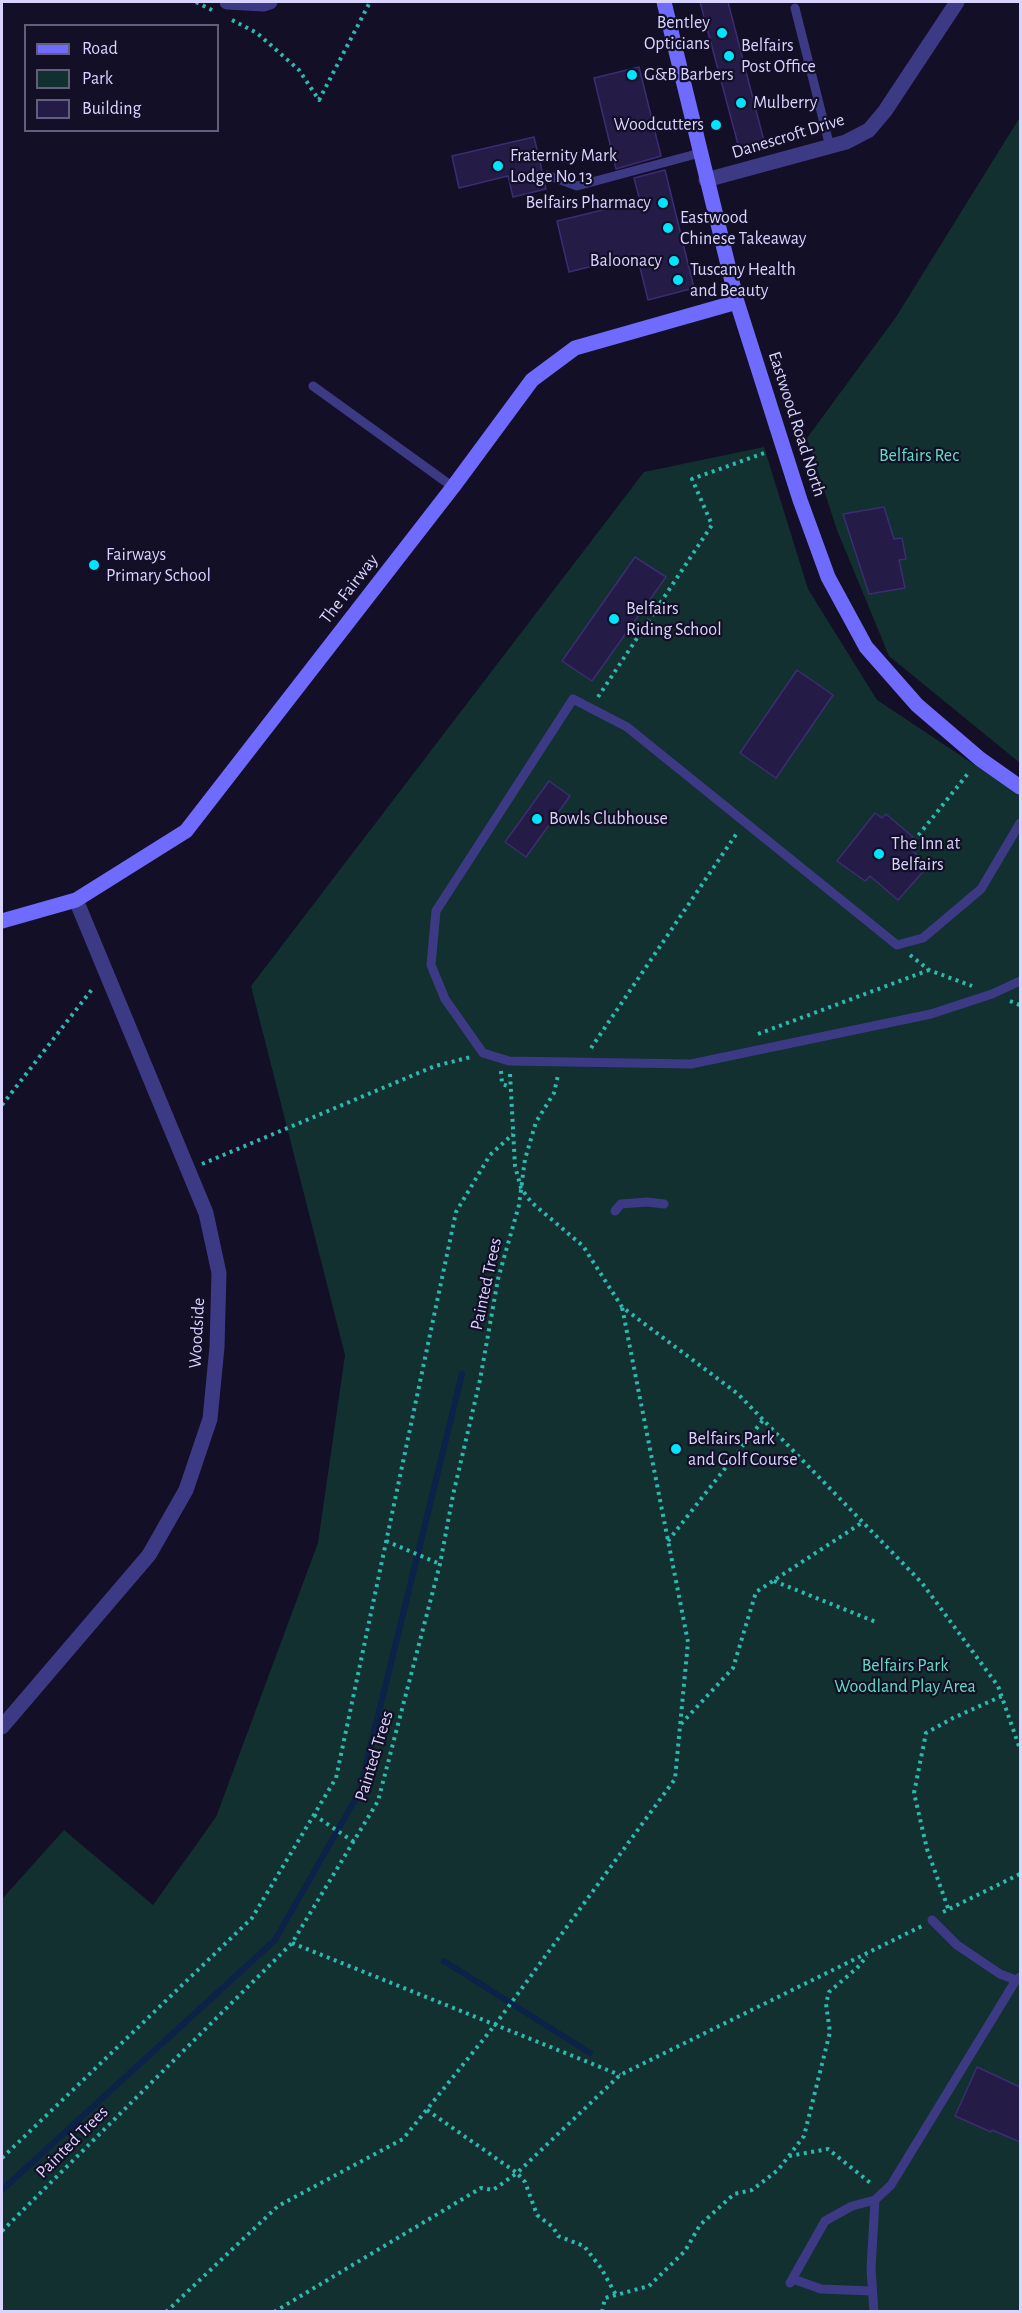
<!DOCTYPE html>
<style>
body{margin:0}
#map{position:relative;width:1022px;height:2313px;overflow:hidden;background:#130f26;font-family:"Alegreya Sans",sans-serif}
canvas{display:block}
.frame{position:absolute;inset:0;border:3px solid #d9d4ff;pointer-events:none}
.legend{position:absolute;left:24px;top:24px;width:195px;height:108px;box-sizing:border-box;background:#130f26;border:2px solid #625e7d;margin:0;padding:8px 10px;list-style:none;font-size:18px;color:#d9d4ff}
.legend li{display:flex;align-items:center;gap:12px;height:30px}
.legend b{width:30px;border:2px solid #625e7d}
</style>
<div id="map">
<canvas width="1022" height="2313"></canvas>
<div class="frame"></div>
<ul class="legend">
<li><b style="height:8px;background:#6f6bff"></b>Road</li>
<li><b style="height:16px;background:#12302f"></b>Park</li>
<li><b style="height:16px;background:#241b47"></b>Building</li>
</ul>
</div>
<script>
const context = document.querySelector('canvas').getContext('2d');
context.lineJoin = 'round';
function fillPath(path, color) { context.fillStyle = color; context.fill(path, 'evenodd'); }
const toPath = rows => new Path2D(rows.map(r => 'M' + r).join(''));
function trace(path, color, width, dash) { context.strokeStyle = color; context.lineWidth = width; context.lineCap = dash ? 'butt' : 'round'; context.setLineDash(dash || []); context.stroke(path); }
function label(font, color, halo, rows, align = 'center') {
  context.font = font + ' "Alegreya Sans",sans-serif'; context.lineWidth = 4.5; context.setLineDash([]); context.textBaseline = 'middle'; context.strokeStyle = halo; context.fillStyle = color; for (const [text, x, y, turn = 0] of rows) {
    context.save(); context.translate(x, y); context.rotate((+turn || 0) * Math.PI / 180); context.textAlign = isNaN(turn) ? turn : align; if (halo) context.strokeText(text, 0, 0); context.fillText(text, 0, 0); context.restore();
  }
}
fillPath(toPath([
 [1020,117,1020,763,889,656,837,530,807,438,896,317],
 [764,447,808,589,877,700,1020,795,1020,2311,2,2312,2,1899,64,1830,153,1905,216,1817,318,1543,345,1355,251,986,644,472]
]), '#12302f');
trace(toPath([
 [444,1961,590,2053],
 [2,2190,275,1940,359,1793,462,1374]
]), '#0c2248', 6);
const building = toPath([
 [700,2,728,2,764,141,739,148,700,2],
 [639,67,661,156,616,169,594,78,639,67],
 [534,137,542,171,541,177,544,181,546,189,513,197,508,176,459,188,452,156,534,137],
 [665,170,694,288,648,300,637,255,569,272,557,221,640,201,634,178,665,170],
 [884,507,894,539,902,538,906,559,899,560,905,588,869,594,843,514,884,507],
 [635,557,666,577,592,681,562,661,635,557],
 [797,670,833,695,776,778,740,753,797,670],
 [549,781,570,796,526,857,505,842,549,781],
 [875,813,882,818,886,814,913,837,906,844,928,866,898,900,870,876,865,881,837,861,875,813],
 [977,2067,1020,2087,1020,2142,992,2130,991,2132,955,2116,977,2067]
]);
fillPath(building, '#241b47');
trace(building, '#3b2d73', 1.5);
trace(toPath([
 [196,2,212,10],
 [232,20,257,33,299,70,319,100,370,2],
 [598,697,712,525,692,479,767,452],
 [909,847,970,771],
 [910,955,929,970,972,986],
 [1010,1001,1020,1005],
 [758,1034,929,970],
 [591,1048,737,833],
 [501,1071,502,1084,510,1087],
 [510,1074,515,1166,521,1188,531,1202,583,1246,622,1307,738,1394,922,1583,998,1686,1020,1749],
 [2,1105,93,988],
 [202,1164,435,1066,471,1057],
 [386,1541,440,1564],
 [668,1541,763,1420],
 [774,1581,876,1622],
 [681,1724,733,1668,756,1592,863,1522],
 [314,1815,354,1842],
 [948,1908,927,1849,914,1793,926,1733,953,1718,1002,1696],
 [943,1912,1020,1874],
 [292,1943,620,2075],
 [427,2110,517,2173,620,2075,922,1926],
 [789,2156,828,2149,873,2185],
 [2,2158,252,1918,336,1778,456,1212,490,1155,513,1134],
 [2,2231,292,1943,378,1801,440,1564,453,1495,480,1380,498,1279,519,1205,525,1159,536,1122,554,1093,558,1075],
 [166,2312,278,2206,403,2139,495,2025,675,1779,688,1642,622,1307],
 [274,2312,481,2188,493,2190,517,2173,525,2182,537,2215,553,2227,558,2236,584,2246,601,2268,616,2295],
 [602,2312,605,2298,649,2286,685,2251,700,2225,734,2194,752,2190,778,2170,804,2136,830,2032,826,2004,829,1992,857,1968,867,1956]
]), '#2fb8b0', 4, [3, 4.5]);
trace(toPath([
 [795,8,830,147],
 [547,175,577,186,700,153],
 [313,386,453,487],
 [1020,823,981,889,923,938,897,945,627,727,573,699,436,911,431,965,445,999,483,1053,509,1061,691,1064,931,1014,992,994,1020,981],
 [615,1211,621,1204,647,1202,664,1204],
 [932,1920,957,1945,1000,1974,1016,1980,1020,1977],
 [793,2279,821,2289,872,2291],
 [790,2283,825,2221,852,2206,875,2200,891,2185,1016,1980],
 [874,2312,871,2269,875,2200]
]), '#3d3a85', 9);
trace(toPath([
 [227,2,264,4,270,2],
 [706,180,846,142,869,130,885,111,957,2],
 [2,1727,149,1555,186,1490,210,1419,217,1347,219,1273,206,1213,76,900]
]), '#3d3a85', 15);
trace(toPath([
 [664,2,737,302,800,500,828,577,866,647,917,705,980,759,1020,787],
 [2,921,76,900,186,831,453,487,532,380,575,348,737,302]
]), '#6f6bff', 15);
for (const [x, y, r, color] of [
 [722,33,6,"#00e5ff"],
 [729,56,6,"#00e5ff"],
 [632,75,6,"#00e5ff"],
 [741,103,6,"#00e5ff"],
 [716,125,6,"#00e5ff"],
 [498,166,6,"#00e5ff"],
 [663,203,6,"#00e5ff"],
 [668,228,6,"#00e5ff"],
 [674,261,6,"#00e5ff"],
 [678,280,6,"#00e5ff"],
 [94,565,6,"#00e5ff"],
 [614,619,6,"#00e5ff"],
 [537,819,6,"#00e5ff"],
 [879,854,6,"#00e5ff"],
 [676,1449,6,"#00e5ff"]
]) { const dot = new Path2D(); dot.arc(x, y, r, 0, 2 * Math.PI); context.fillStyle = color; context.fill(dot); trace(dot, '#130f26', 2); }
label('18px', '#d9d4ff', '#130f26', [
 ["Bentley",710,23,"right"],
 ["Opticians",710,44,"right"],
 ["Belfairs",741,46],
 ["Post Office",741,67],
 ["G&B Barbers",644,75],
 ["Mulberry",753,103],
 ["Woodcutters",704,125,"right"],
 ["Fraternity Mark",510,156],
 ["Lodge No 13",510,177],
 ["Belfairs Pharmacy",651,203,"right"],
 ["Eastwood",680,218],
 ["Chinese Takeaway",680,239],
 ["Baloonacy",662,261,"right"],
 ["Tuscany Health",690,270],
 ["and Beauty",690,291],
 ["Fairways",106,555],
 ["Primary School",106,576],
 ["Belfairs",626,609],
 ["Riding School",626,630],
 ["Bowls Clubhouse",549,819],
 ["The Inn at",891,844],
 ["Belfairs",891,865],
 ["Belfairs Park",688,1439],
 ["and Golf Course",688,1460]
], 'left');
label('18px', '#d9d4ff', '#130f26', [
 ["Danescroft Drive",788,136,-17],
 ["Eastwood Road North",797,424,72],
 ["The Fairway",349,589,-52],
 ["Painted Trees",486,1284,-78],
 ["Woodside",197,1333,-87],
 ["Painted Trees",374,1756,-73],
 ["Painted Trees",72,2142,-45]
]);
label('18px', '#5fe0c0', '#130f26', [
 ["Belfairs Rec",919,456],
 ["Belfairs Park",905,1666],
 ["Woodland Play Area",905,1687]
]);
</script>
